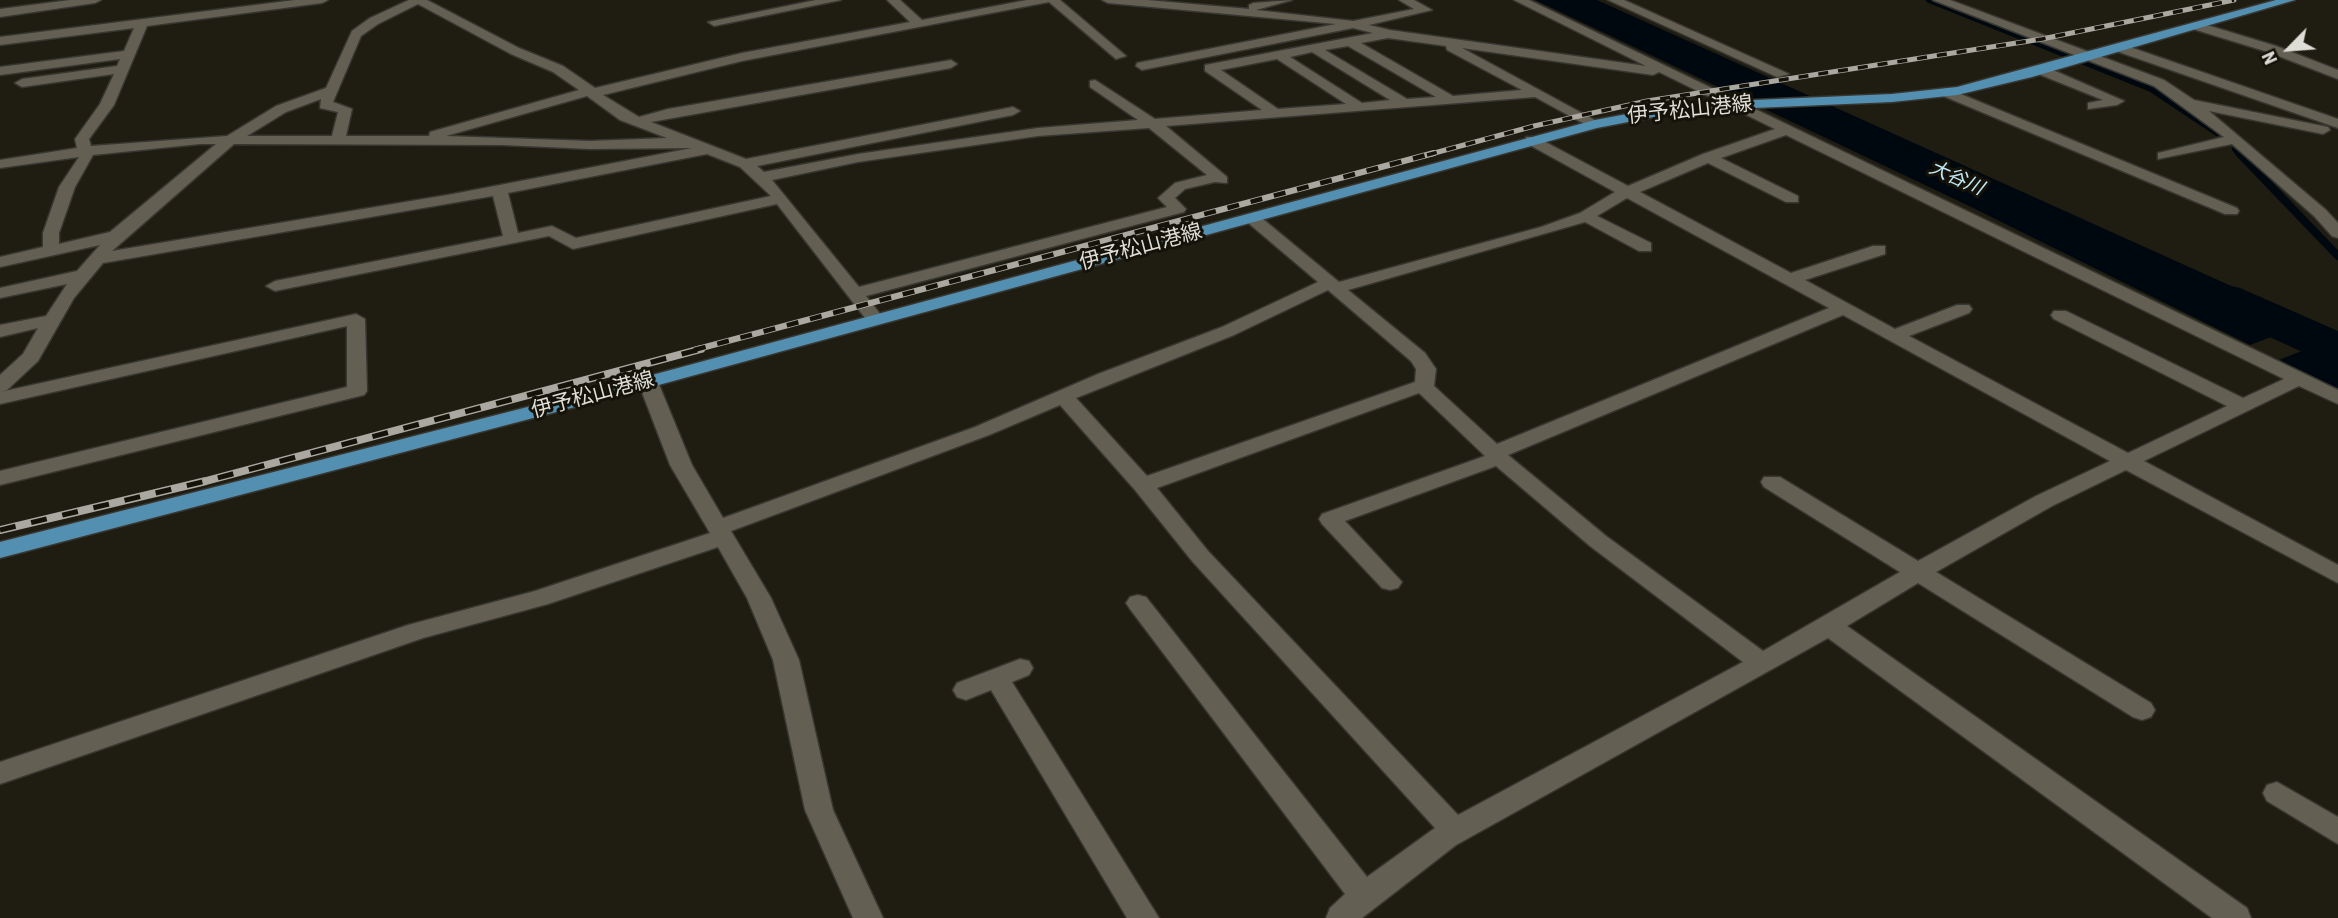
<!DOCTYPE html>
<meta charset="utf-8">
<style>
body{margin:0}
#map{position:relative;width:2338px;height:918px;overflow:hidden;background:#1f1c11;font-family:"Roboto Condensed",sans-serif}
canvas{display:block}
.north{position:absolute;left:2254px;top:14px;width:70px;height:70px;-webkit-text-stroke:5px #151309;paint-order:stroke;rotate:245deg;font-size:19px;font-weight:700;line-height:28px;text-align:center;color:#deddd6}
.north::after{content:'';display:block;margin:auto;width:24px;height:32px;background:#deddd6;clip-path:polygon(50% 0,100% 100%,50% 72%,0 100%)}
</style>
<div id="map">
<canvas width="2338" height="918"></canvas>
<div class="north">N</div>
</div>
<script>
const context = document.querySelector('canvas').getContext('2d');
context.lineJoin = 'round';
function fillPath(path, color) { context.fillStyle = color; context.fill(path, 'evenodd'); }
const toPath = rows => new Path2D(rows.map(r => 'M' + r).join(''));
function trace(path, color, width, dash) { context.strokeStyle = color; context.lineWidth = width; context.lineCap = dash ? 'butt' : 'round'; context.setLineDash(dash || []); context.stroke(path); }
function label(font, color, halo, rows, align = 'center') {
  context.font = font + ' "Roboto Condensed","Noto Sans JP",sans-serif'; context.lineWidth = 6; context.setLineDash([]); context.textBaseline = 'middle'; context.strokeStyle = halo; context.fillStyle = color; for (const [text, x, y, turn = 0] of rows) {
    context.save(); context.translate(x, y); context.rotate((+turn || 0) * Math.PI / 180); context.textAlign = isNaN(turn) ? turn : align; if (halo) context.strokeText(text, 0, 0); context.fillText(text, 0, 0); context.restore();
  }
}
fillPath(toPath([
 [1535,0,1597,0,2311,322,2250,345,1967,205],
 [2338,337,2338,390,2279,360,2309,348,2320,349,2314,346]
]), '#00080f');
trace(toPath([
 [1929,0,2151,89,2217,133],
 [2235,149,2240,155]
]), '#00080f', 6);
trace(toPath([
 [2239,153,2338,256]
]), '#00080f', 8);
fillPath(toPath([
 [2223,284,2240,288,2338,331,2338,364,2320,360,2206,308,2199,298,2206,288,2223,284]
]), '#00080f');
const street = toPath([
 [70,0,101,0,95,3,0,17,0,9,70,0],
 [295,0,328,0,322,3,147,26,114,105,89,139,91,146,227,136,276,106,326,88,352,31,370,18,409,0,427,0,519,48,563,66,595,88,742,53,910,22,887,0,900,0,922,20,1027,0,1060,0,1126,56,1116,59,1049,2,742,61,603,95,639,117,668,109,951,60,957,64,951,68,651,122,746,159,1013,107,1020,111,1013,115,757,166,764,172,858,154,1038,128,1138,120,1090,87,1090,81,1095,80,1155,119,1262,110,1205,71,1205,65,1373,33,1353,28,1142,70,1136,66,1137,63,1336,24,1108,3,1102,0,1147,0,1249,9,1249,5,1253,3,1292,0,1256,10,1353,21,1414,9,1399,0,1414,0,1432,10,1369,25,1390,30,1646,66,1514,0,1529,0,2338,390,2338,404,2299,386,2144,461,2338,565,2338,583,2126,470,2052,506,1936,572,2151,703,2155,710,2151,717,2142,720,2133,717,1918,583,1847,626,2247,908,2251,918,2212,918,1828,638,1456,845,1362,918,1326,918,1330,908,1345,894,1130,609,1126,603,1130,597,1138,595,1146,597,1367,877,1435,828,1192,561,1135,490,1060,405,989,435,731,531,771,598,799,660,833,810,883,918,853,918,805,810,773,660,747,598,718,547,548,604,423,638,0,784,0,762,408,625,535,591,710,533,670,465,638,382,641,378,655,378,658,382,692,465,723,518,975,427,1098,374,1222,327,1318,282,1246,221,1246,215,1258,215,1339,282,1541,227,1580,213,1615,192,1526,143,1526,137,1536,137,1628,186,1703,154,1775,129,1659,72,1653,75,1462,48,1602,124,1590,127,1535,97,1166,126,1227,177,1227,183,1215,182,1185,189,1175,198,1186,209,1184,212,866,296,884,319,875,324,869,323,777,204,573,249,549,236,275,291,266,286,275,281,503,236,493,196,103,263,74,298,38,361,7,390,0,392,0,375,23,354,38,328,0,337,0,325,46,316,67,284,0,298,0,288,77,271,100,245,0,267,0,257,43,247,43,233,59,187,79,157,0,168,0,160,77,148,75,139,100,104,114,74,22,87,15,83,22,79,117,66,120,59,0,75,0,67,124,51,134,28,0,45,0,37,295,0],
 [418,4,511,54,553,72,579,90,430,132,429,136,346,136,352,109,333,102,361,36,378,24,418,4],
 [1388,38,1446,46,1447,50,1522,90,1453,96,1361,43,1388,38],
 [1348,46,1436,97,1407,99,1325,50,1348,46],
 [1312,52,1390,100,1362,103,1290,57,1312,52],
 [1277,59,1346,104,1278,109,1221,70,1277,59],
 [587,96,620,120,667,138,590,141,446,136,587,96],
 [321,99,320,108,338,112,332,136,247,136,286,112,321,99],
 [1149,128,1207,175,1175,183,1158,198,1167,207,859,287,772,180,858,162,1038,136,1149,128],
 [1786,135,2284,379,2243,398,2066,311,2054,311,2051,315,2054,319,2227,406,2128,453,1909,336,1969,313,1972,309,1969,305,1957,305,1895,329,1805,280,1885,254,1885,246,1873,246,1791,273,1640,192,1708,163,1786,202,1798,202,1798,196,1721,158,1786,135],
 [200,144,216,144,110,232,59,244,59,233,75,187,93,155,200,144],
 [234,144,503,145,590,149,692,148,453,194,112,251,234,144],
 [707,154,740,167,771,196,576,238,552,226,518,233,508,193,707,154],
 [1627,198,1829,308,1497,444,1434,386,1436,369,1425,353,1348,290,1585,222,1639,251,1651,251,1651,243,1597,216,1627,198],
 [1328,290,1411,361,1416,369,1415,382,1147,476,1076,398,1234,335,1328,290],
 [1843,315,2110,461,2036,496,1918,561,1780,477,1764,477,1761,482,1764,487,1900,572,1763,651,1606,536,1508,455,1843,315],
 [1419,393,1485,456,1322,514,1319,519,1322,524,1382,588,1390,590,1398,588,1402,582,1345,521,1496,466,1590,546,1743,662,1458,815,1208,551,1157,488,1419,393],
 [816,0,841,0,714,26,708,22,816,0],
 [1608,0,1624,0,1789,74,1777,77,1608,0],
 [1933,0,1950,0,2164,80,2194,100,2328,127,2330,130,2323,134,2209,111,2326,210,2338,223,2338,238,2332,236,2314,216,2232,144,2158,159,2158,153,2224,137,2154,86,1933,0],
 [2197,22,2276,46,2338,70,2338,79,2268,52,2193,29,2193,23,2197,22],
 [2116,45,2124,45,2338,119,2338,128,2116,51,2116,45],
 [2036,67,2046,67,2124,101,2117,105,2088,109,2088,103,2103,100,2036,73,2036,67],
 [1946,88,2237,208,2239,211,2237,214,2225,214,1941,95,1939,92,1946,88],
 [356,314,365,319,367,391,364,395,0,485,0,471,347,387,347,326,0,404,0,392,356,314],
 [1020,659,1029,661,1033,668,1029,675,1012,682,1159,918,1127,918,991,690,966,700,957,697,953,690,957,683,1020,659],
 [2277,782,2338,817,2338,844,2267,801,2263,793,2267,785,2277,782]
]);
const primary = toPath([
 [2276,0,2295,0,2032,77,1957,95,1892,102,1685,111,1597,128,655,386,0,558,0,542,641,378,1595,120,1685,103,1892,94,1957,87,2276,0]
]);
trace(street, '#383630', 3);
trace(primary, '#383630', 3);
fillPath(street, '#636053');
fillPath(primary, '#538fb1');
const railFar2 = toPath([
 [1427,155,1534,126,1647,101,2042,39,2234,0]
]);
const railFar1 = toPath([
 [694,350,1434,153]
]);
const rail = toPath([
 [0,530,206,481,701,349]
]);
trace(railFar2, '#aaa8a0', 5);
trace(railFar1, '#aaa8a0', 6);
trace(rail, '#aaa8a0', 8);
trace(railFar2, '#151309', 3.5, [10]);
trace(railFar1, '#151309', 4.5, [12]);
trace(rail, '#151309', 5, [16]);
label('italic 19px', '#c1e9f8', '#151309', [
 ["大谷川",1956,179,24]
]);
label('21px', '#deddd6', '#151309', [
 ["伊予松山港線",1690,111,-6],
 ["伊予松山港線",1141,248,-15],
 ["伊予松山港線",593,396,-15]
]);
</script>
